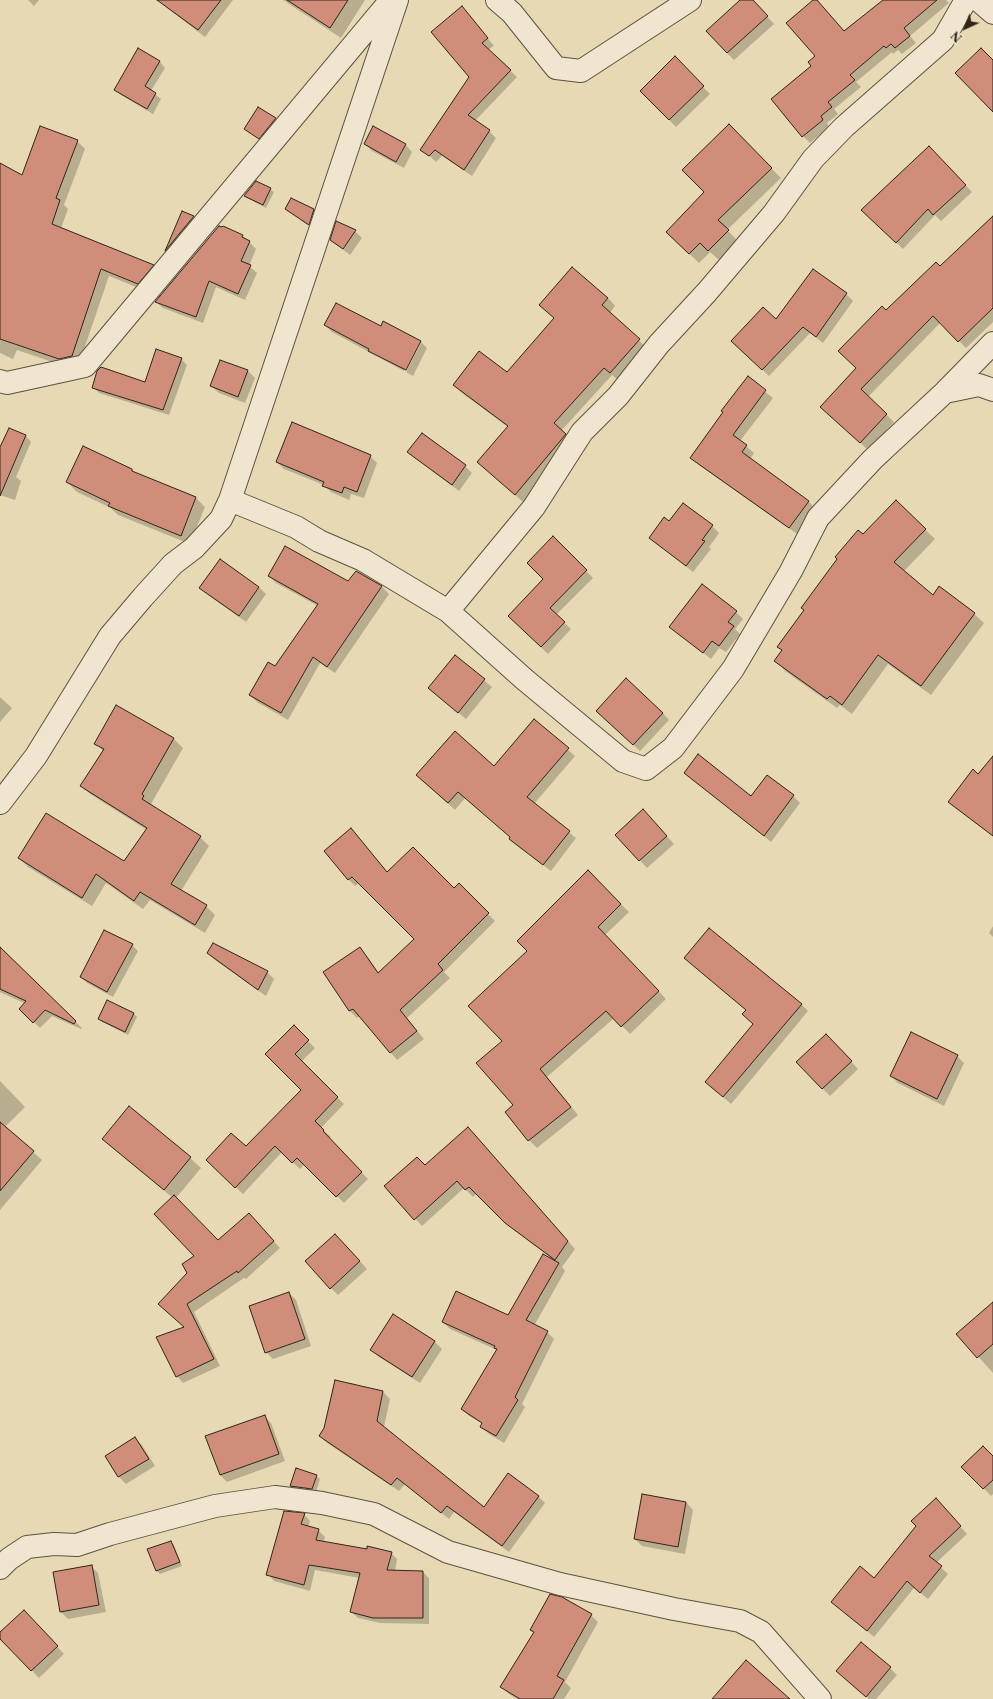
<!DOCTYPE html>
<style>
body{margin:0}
#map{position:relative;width:993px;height:1699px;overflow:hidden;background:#e8d9b5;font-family:"Libre Caslon Text",serif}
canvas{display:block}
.north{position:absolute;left:945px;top:8px;width:40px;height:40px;-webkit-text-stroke:3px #f0e6cf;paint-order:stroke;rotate:224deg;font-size:11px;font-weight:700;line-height:16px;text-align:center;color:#2f2519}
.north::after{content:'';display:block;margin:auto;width:14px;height:18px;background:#2f2519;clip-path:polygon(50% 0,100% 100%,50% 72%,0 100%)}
</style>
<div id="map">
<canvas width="993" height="1699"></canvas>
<div class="north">N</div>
</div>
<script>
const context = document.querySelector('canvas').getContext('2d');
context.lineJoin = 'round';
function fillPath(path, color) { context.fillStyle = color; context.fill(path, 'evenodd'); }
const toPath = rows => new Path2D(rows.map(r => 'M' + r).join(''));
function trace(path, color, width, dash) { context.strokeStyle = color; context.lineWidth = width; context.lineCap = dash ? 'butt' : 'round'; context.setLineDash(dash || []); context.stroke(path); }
fillPath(toPath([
 [28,0,39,0,34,6],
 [161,0,233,0,205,37,167,8,160,1],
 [283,0,365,0,341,38],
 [815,0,822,6,844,32,884,0,946,0,949,3,910,36,916,43,902,54,898,50,893,54,892,52,856,82,861,87,834,109,838,114,827,123,829,127,810,143,803,136,813,67,816,57],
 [758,7,774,24,734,60,727,53],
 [469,15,494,46,488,50,517,77,475,121,489,131,496,138,472,176,442,156,436,162,422,149,470,77],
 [139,49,160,62,165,68,151,91,161,99,153,114,121,95,115,90],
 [675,58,710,94,676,127,641,91],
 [259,108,279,122,262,141,245,129],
 [729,126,781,178,727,230,737,240,719,260,710,252,699,263,677,242,705,192],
 [77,141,85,149,64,205,68,209,61,228,153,265,161,273,146,291,109,276,79,364,67,367,17,350,13,359,0,353,0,164,22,176],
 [365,144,405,144,412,152,404,168,372,151],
 [936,154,972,192,941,221,935,215,903,249,869,217],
 [257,182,274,192,266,208,249,199,245,196],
 [286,208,313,210,320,217,316,231,309,227,314,212,312,212,307,225],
 [182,212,194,217,201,224,172,257,166,251],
 [993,218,993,322,966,348,941,322,868,397,894,422,868,450,829,414,857,368,886,311,940,267],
 [223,227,243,236,256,249,249,266,257,273,245,300,216,287,203,323,163,308,156,302],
 [355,231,362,238,350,255,331,240],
 [846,294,853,301,823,343,810,333,769,376,739,348,776,321],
 [608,298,615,306,610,313,647,348,618,380,612,375,561,431,573,442,523,502,478,462,508,427,462,393,454,385,507,374],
 [325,325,381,328,420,341,427,348,413,376,406,372,421,343,419,343,404,371,332,332],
 [181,359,187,365,169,415,99,393,93,387,146,383],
 [221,361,248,371,255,378,245,403,219,393,211,386],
 [748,378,773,398,740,441,754,453,750,459,808,501,815,508,797,534,699,465,692,458],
 [9,429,26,436,31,442,16,477,21,481,15,500,0,495,0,447,1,447],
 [409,452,465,466,472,473,459,491,416,459],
 [370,456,377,463,364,498,351,494,349,500,331,492,324,485,284,469,277,462],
 [132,470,136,474,196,498,205,507,190,544,118,515,111,508,77,492,67,482],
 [896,502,935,539,904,571,933,596,974,614,984,623,931,695,888,664,852,714,840,705,837,708,785,671,776,661,783,651,778,646,863,536],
 [669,523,712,526,719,533,709,547,711,549,693,572,650,538],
 [553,537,593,578,556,615,571,629,548,654,516,623,544,578],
 [356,572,382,587,389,594,335,673,320,663,288,720,257,702,250,695,275,667,318,606,276,583,269,576,349,583],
 [259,587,266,594,246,622,208,595,201,588],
 [736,612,743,619,735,629,740,634,726,652,719,648,711,659,670,627],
 [455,656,492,687,466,719,429,688],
 [0,697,12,708,0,722],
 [117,706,174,739,183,748,151,804,152,806,200,837,209,846,181,891,206,906,215,915,205,933,150,900,143,909,106,883,92,906,28,867,19,858,124,862,147,830,90,794,81,785,103,751,96,743],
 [663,713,669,720,640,751,604,718],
 [534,721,575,756,534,804,576,838,551,871,518,846,511,838,465,798,455,810,424,782,494,768],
 [993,757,993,836,949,802,979,775],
 [685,773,751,798,793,796,800,803,771,842],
 [650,818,674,844,647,868,616,835],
 [351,830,388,873,454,890,459,885,495,921,444,972,450,978,407,1018,424,1039,397,1060,360,1016,357,1018,350,1011,360,949,367,956,379,973,415,940,360,883,355,886,348,879],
 [588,871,629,912,605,935,666,999,630,1034,614,1018,547,1077,578,1115,537,1148,529,1140,514,1106,503,1041,528,951],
 [993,926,993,937,989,933],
 [132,945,138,951,113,997,87,983,81,977],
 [0,950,82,1028,81,1029,52,1016,40,1028,20,1009,26,1004,0,992],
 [208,953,267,972,274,979,266,996,215,960],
 [108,1001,134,1014,137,1017,128,1035,102,1022,99,1019],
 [801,1004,808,1011,731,1104,707,1082],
 [294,1027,315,1048,301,1062,344,1104,321,1128,331,1137,329,1139,368,1179,344,1203,305,1164,300,1169,282,1152,243,1194,214,1167,246,1148,302,1090,267,1054],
 [833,1042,858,1069,830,1096,797,1062],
 [957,1056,964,1063,944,1106,898,1083,891,1076],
 [0,1081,25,1107,5,1127,42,1160,0,1210],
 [475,1135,575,1249,562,1267,565,1271,534,1326,547,1332,554,1339,522,1404,525,1407,504,1443,489,1434,482,1427,483,1424,469,1416,462,1409,497,1350,450,1329,443,1322,508,1317,555,1261,514,1230,477,1193,473,1197,464,1188,422,1226,385,1186,425,1166],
 [103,1139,190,1158,201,1168,176,1198,218,1242,256,1221,280,1248,246,1279,244,1278,194,1312,220,1366,183,1383,177,1376,185,1328,189,1273,196,1256,173,1198,114,1149],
 [342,1242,367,1269,338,1295,331,1288],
 [289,1293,296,1300,311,1346,273,1359,266,1352],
 [993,1303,993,1373,958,1334],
 [394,1316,435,1342,442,1349,420,1383,379,1357,372,1350],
 [336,1382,383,1392,390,1399,384,1427,484,1509,538,1496,545,1503,509,1552,454,1512,449,1519,405,1484,399,1491,327,1443,320,1436,325,1429],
 [264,1416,271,1423,285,1461,227,1482,220,1475],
 [135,1438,142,1445,155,1466,126,1484,119,1477,106,1456],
 [993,1457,993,1494,991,1496,963,1467],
 [316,1476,320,1479,316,1492,295,1489,292,1486],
 [686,1502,693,1510,685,1554,642,1546,635,1539],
 [943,1507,967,1534,936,1563,948,1574,928,1599,914,1588,874,1637,833,1602,875,1579,918,1526],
 [304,1514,310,1521,308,1527,318,1530,325,1537,323,1543,391,1553,397,1559,395,1571,423,1572,429,1578,429,1624,380,1623,358,1618,351,1612,360,1578,315,1570,310,1591,274,1581,268,1574],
 [171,1542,174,1545,182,1566,160,1574,157,1571,149,1550],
 [91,1566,98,1573,106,1612,68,1619,61,1612],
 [24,1611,64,1654,39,1678,0,1637,0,1634],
 [591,1615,598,1622,565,1682,571,1688,564,1699,517,1699,509,1694,502,1687,534,1633,531,1630],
 [890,1668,897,1675,876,1699,869,1699,844,1678]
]), '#0003');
const building = toPath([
 [157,0,221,0,198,30,157,0],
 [287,0,348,0,330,28,287,0],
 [740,0,753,0,768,16,727,53,706,31,740,0],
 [813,0,817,0,844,31,883,0,937,0,904,28,910,36,895,48,891,44,886,48,884,46,850,75,855,80,828,102,832,107,821,116,823,120,802,137,771,99,811,66,808,62,815,56,786,23,813,0],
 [462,6,488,38,482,43,511,70,468,115,490,130,464,170,435,150,429,156,420,150,469,77,431,32,462,6],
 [138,48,160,61,145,86,156,93,147,109,114,90,138,48],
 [981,48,993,60,993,112,955,73,981,48],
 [675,56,704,86,669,120,640,91,675,56],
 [258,107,276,118,259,139,244,129,258,107],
 [729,124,772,168,718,220,729,230,708,251,700,243,689,254,666,232,704,192,682,170,729,124],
 [40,126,78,140,56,198,60,200,52,224,154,265,138,284,101,269,72,356,59,359,0,339,0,163,22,175,40,126],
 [373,126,406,144,396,162,364,144,373,126],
 [929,146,966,185,933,215,928,209,896,243,861,210,929,146],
 [256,181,271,188,263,205,244,196,256,181],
 [291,198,314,209,309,225,285,209,291,198],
 [182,211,194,216,165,251,182,211],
 [993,216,993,308,958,342,933,316,861,389,887,414,860,443,820,407,856,368,838,351,882,306,886,310,936,262,940,266,993,216],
 [336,221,356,230,343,249,330,240,336,221],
 [219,226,222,227,223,226,243,235,242,237,250,241,241,261,251,265,238,294,209,281,196,317,155,302,219,226],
 [572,267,608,298,602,305,640,339,610,373,604,368,554,423,566,434,515,495,477,462,508,426,453,385,479,351,507,372,554,318,539,305,572,267],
 [813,269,847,293,816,337,803,327,762,370,731,341,763,307,776,319,813,269],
 [336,303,381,326,383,321,421,341,406,370,368,351,369,349,324,325,336,303],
 [156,349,182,358,163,410,92,388,97,371,101,367,145,382,156,349],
 [220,360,248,370,238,397,210,386,220,360],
 [748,376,766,390,733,435,747,445,742,452,809,501,789,528,690,458,723,412,721,411,748,376],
 [292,422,371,455,357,492,344,487,342,493,322,486,324,482,276,462,292,422],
 [9,428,26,435,0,496,0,447,9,428],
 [422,433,466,465,452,485,407,452,422,433],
 [83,446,132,469,132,471,196,497,181,536,108,506,110,503,66,482,83,446],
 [896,500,926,529,894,562,933,595,939,586,975,613,921,686,878,655,842,705,830,696,827,699,774,661,782,650,777,647,804,610,801,608,837,559,835,557,858,530,863,534,896,500],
 [683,503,713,525,702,540,705,541,686,566,649,538,664,517,669,521,683,503],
 [553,536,587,570,550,608,565,622,541,647,508,616,543,579,527,563,553,536],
 [285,546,348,581,356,571,382,586,327,667,313,657,281,713,249,695,268,662,275,666,318,604,268,576,285,546],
 [220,559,259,587,239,616,199,588,220,559],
 [702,584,737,611,728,622,734,626,719,646,712,641,703,653,669,627,702,584],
 [455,655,485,679,458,713,428,688,455,655],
 [626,678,663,713,633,745,596,711,626,678],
 [116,705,174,738,142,794,144,796,142,799,201,836,171,884,207,905,195,925,140,892,134,901,96,874,82,898,18,858,46,813,124,861,147,828,80,786,104,749,94,744,116,705],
 [534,719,569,748,527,797,570,831,543,865,509,839,510,837,458,792,448,803,416,775,455,731,494,766,534,719],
 [698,754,751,796,767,775,794,795,764,836,684,773,698,754],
 [993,756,993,836,948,802,973,769,978,774,993,756],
 [643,809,667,836,639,861,615,835,643,809],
 [351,828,387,872,413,847,454,888,459,883,489,913,438,964,443,970,400,1010,417,1031,390,1053,353,1009,349,1011,323,972,360,947,378,973,414,939,352,877,348,880,324,851,351,828],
 [588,870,621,904,598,927,659,991,621,1027,606,1011,540,1069,571,1107,528,1141,505,1112,513,1105,476,1063,502,1041,468,1006,527,951,517,941,588,870],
 [709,928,802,1004,723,1097,705,1082,753,1024,742,1014,746,1010,684,958,709,928],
 [104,930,133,944,107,992,80,977,104,930],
 [213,943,268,971,258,990,207,953,213,943],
 [0,947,76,1021,74,1024,45,1010,33,1023,19,1009,26,1001,0,989,0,947],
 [107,1000,134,1013,125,1032,98,1019,107,1000],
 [294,1025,309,1040,295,1054,338,1097,315,1121,324,1130,323,1131,362,1172,336,1197,297,1158,292,1163,275,1146,235,1188,206,1160,231,1133,246,1146,301,1090,265,1054,294,1025],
 [911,1032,958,1055,937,1099,890,1076,911,1032],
 [826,1034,852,1061,822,1089,796,1062,826,1034],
 [129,1106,191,1157,164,1190,102,1139,129,1106],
 [0,1122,34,1151,0,1191,0,1122],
 [468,1127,568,1241,555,1260,505,1223,469,1187,465,1190,457,1181,414,1220,384,1186,417,1157,425,1165,468,1127],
 [174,1195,218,1240,249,1213,274,1241,238,1273,237,1271,187,1304,214,1359,176,1377,156,1337,184,1327,158,1304,187,1273,182,1264,194,1256,154,1214,174,1195],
 [335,1234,360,1261,330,1289,305,1261,335,1234],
 [543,1254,559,1263,526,1320,548,1331,515,1397,518,1400,496,1436,480,1427,482,1423,461,1409,497,1349,494,1348,495,1346,442,1322,456,1291,508,1315,543,1254],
 [289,1292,305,1339,265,1353,249,1306,289,1292],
 [993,1302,993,1344,977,1358,956,1334,993,1302],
 [393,1314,435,1341,412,1377,370,1350,393,1314],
 [335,1380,383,1391,377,1421,484,1507,508,1473,539,1496,502,1546,447,1506,441,1513,397,1478,391,1485,319,1436,324,1428,335,1380],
 [265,1415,279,1454,220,1475,205,1436,265,1415],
 [135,1437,149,1459,118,1477,105,1456,135,1437],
 [983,1446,993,1456,993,1480,983,1489,961,1467,983,1446],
 [296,1468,317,1475,312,1489,290,1486,296,1468],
 [642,1494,686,1502,678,1547,634,1539,642,1494],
 [936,1498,961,1526,929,1556,942,1566,920,1593,907,1581,867,1631,831,1602,860,1566,874,1578,916,1526,911,1521,936,1498],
 [284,1511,305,1513,301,1524,319,1529,316,1540,367,1549,367,1546,392,1552,387,1570,423,1571,423,1618,373,1618,350,1612,360,1573,309,1565,304,1585,266,1575,284,1511],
 [171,1541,180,1562,156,1571,147,1549,171,1541],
 [92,1565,99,1605,60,1612,53,1572,92,1565],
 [550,1594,562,1597,592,1614,557,1676,564,1680,553,1699,520,1699,500,1687,534,1632,530,1630,550,1594],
 [24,1610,58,1646,31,1671,0,1639,0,1632,24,1610],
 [861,1642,891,1667,866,1697,836,1671,861,1642],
 [746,1660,790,1699,712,1699,746,1660]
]);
fillPath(building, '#cf8d7a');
trace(building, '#2f2519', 1);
const minor = toPath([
 [497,0,512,13,556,68,581,71,690,0],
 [978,0,993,13],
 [0,381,7,383,85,366,391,0],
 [945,392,979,385,993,390],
 [230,500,296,527,319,541,363,560,448,611,524,679,623,761,646,769,673,748,733,669,791,571,818,518,873,459,945,392,993,343],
 [448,611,534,507,582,432,618,396,659,344,707,292,774,213,813,159,844,127,943,40,966,0],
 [0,803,36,756,110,636,143,597,173,564,194,548,221,519,230,500,397,0],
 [0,1568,9,1559,27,1547,54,1544,77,1545,110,1534,215,1506,275,1497,322,1503,374,1514,448,1552,560,1584,674,1609,740,1621,761,1632,820,1699]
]);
trace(minor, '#5d5240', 24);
trace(minor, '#f0e6cf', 22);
</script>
